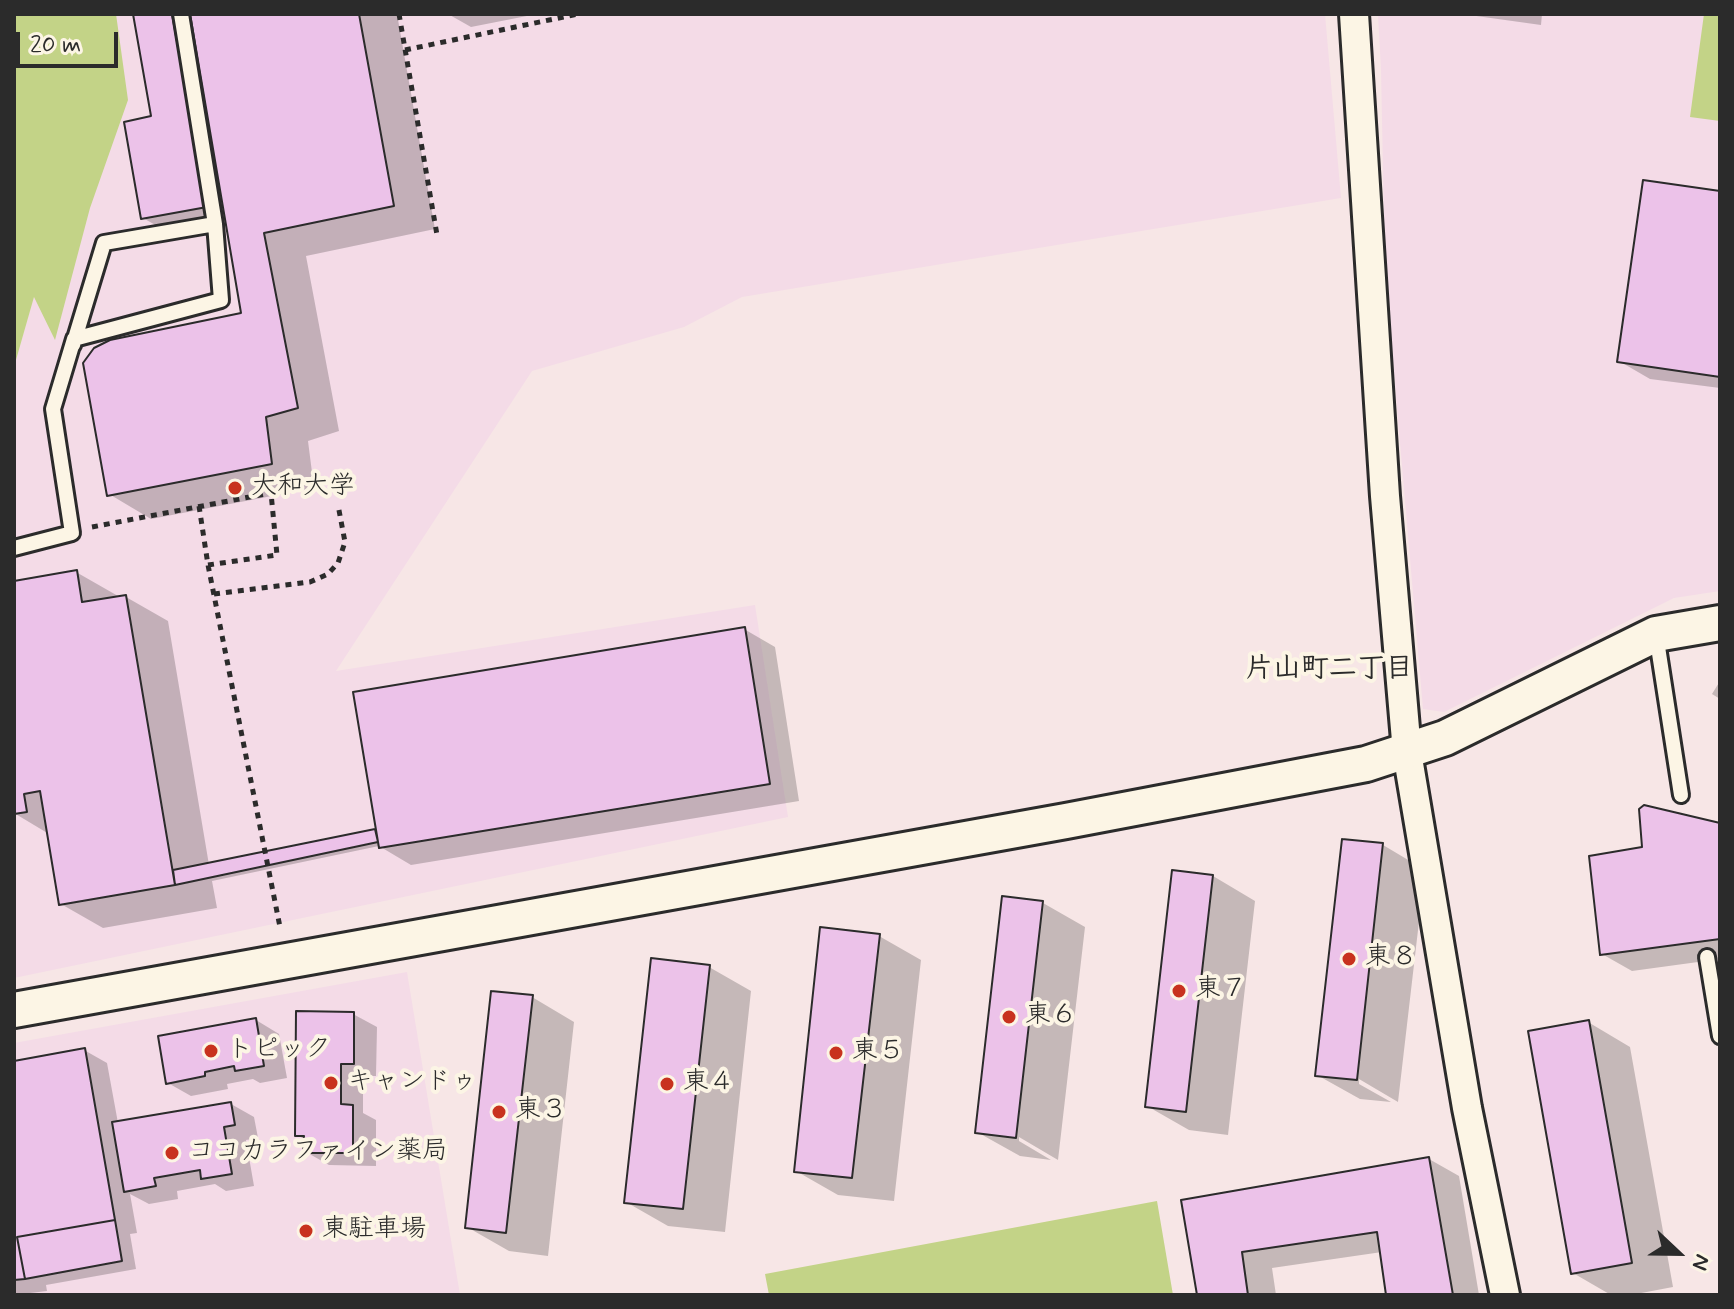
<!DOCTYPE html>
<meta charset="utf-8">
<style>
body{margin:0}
#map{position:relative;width:1734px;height:1309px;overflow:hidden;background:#f7e6e6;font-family:Mynerve,sans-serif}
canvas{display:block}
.frame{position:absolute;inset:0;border:16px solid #2b2b2b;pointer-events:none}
.north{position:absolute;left:1638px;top:1213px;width:80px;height:80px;-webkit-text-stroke:6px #fcf5e5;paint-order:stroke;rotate:112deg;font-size:22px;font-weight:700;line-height:32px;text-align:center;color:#2b2b2b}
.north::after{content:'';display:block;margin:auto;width:28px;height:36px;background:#2b2b2b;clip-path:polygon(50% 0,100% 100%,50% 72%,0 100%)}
.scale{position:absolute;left:16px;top:32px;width:102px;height:36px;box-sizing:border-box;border:4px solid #2b2b2b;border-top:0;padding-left:10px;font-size:24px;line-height:28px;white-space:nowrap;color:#2b2b2b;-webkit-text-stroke:6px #fcf5e5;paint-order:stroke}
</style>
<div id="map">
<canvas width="1734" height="1309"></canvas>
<div class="frame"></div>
<div class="north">N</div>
<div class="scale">20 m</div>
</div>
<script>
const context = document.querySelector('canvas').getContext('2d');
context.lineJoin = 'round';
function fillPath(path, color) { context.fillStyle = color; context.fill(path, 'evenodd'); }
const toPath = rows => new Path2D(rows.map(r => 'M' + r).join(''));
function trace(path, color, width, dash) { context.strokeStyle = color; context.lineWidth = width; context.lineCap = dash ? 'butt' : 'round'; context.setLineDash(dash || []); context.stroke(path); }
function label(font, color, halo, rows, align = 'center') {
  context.font = font + ' Mynerve,"Klee One",sans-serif'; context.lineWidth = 8; context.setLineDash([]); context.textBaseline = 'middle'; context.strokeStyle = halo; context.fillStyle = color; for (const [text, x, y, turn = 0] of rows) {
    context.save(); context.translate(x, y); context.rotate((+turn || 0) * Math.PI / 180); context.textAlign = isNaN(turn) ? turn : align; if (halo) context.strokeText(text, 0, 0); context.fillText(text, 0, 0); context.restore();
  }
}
fillPath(toPath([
 [81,14,1325,14,1341,198,742,297,684,327,532,371,336,671,755,605,788,817,14,978,14,367,70,169],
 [1378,14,1720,14,1720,591,1674,598,1444,712,1423,709,1385,269,1381,70],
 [407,972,460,1295,14,1295,14,1043]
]), '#f4dbe7');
fillPath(toPath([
 [14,14,116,14,128,100,90,208,55,340,34,297,14,367],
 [1704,14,1720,14,1720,121,1690,117],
 [1157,1201,1173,1295,769,1295,765,1274]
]), '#c3d387');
fillPath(toPath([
 [135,14,397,14,435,229,306,256,339,431,308,441,314,488,151,519,109,494,243,315,227,220,166,231,143,218,153,118],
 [448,14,537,14,471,27],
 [1462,14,1542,14,1541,25],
 [1720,193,1720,388,1650,379,1619,361],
 [76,572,118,596,126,597,168,621,209,865,375,831,378,833,744,629,775,647,799,801,411,865,379,846,212,881,217,908,103,928,61,904,49,834,14,813,14,583],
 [1720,681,1720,699,1712,694],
 [1720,825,1720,959,1632,971,1602,954,1645,849],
 [1383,845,1425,870,1398,1102,1359,1079,1359,1084,1391,1102,1360,1099,1317,1075],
 [1213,876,1255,901,1228,1135,1189,1130,1147,1106],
 [1043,903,1085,927,1058,1160,1019,1137,1019,1141,1051,1160,1020,1156,977,1132],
 [879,936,921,960,894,1201,838,1195,796,1171],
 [709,967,751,991,725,1232,668,1226,626,1202],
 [532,997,574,1022,548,1256,509,1251,467,1227],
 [353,1014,377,1027,376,1076,363,1076,363,1113,376,1120,376,1166,329,1165,306,1152,306,1140,297,1135],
 [256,1020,279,1034,287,1078,260,1083,253,1079,227,1084,228,1089,191,1096,168,1083],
 [1588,1022,1630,1047,1673,1287,1636,1294,1638,1295,1611,1295,1573,1273],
 [84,1050,107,1063,118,1123,231,1104,254,1117,258,1138,246,1140,254,1186,226,1191,215,1184,177,1191,178,1199,149,1204,130,1194,137,1233,130,1234,136,1269,46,1285,47,1291,14,1295,14,1063],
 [1429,1159,1459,1176,1479,1295,1388,1295,1382,1252,1272,1268,1276,1295,1199,1295,1183,1201]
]), '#0003');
const building = toPath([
 [133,14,172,14,207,207,141,219,124,122,151,116,133,14],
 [190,14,359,14,394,206,264,233,298,408,266,417,272,464,107,496,83,363,94,348,110,340,241,313,190,14],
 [1643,180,1720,191,1720,377,1617,362,1643,180],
 [77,570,82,602,126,595,175,885,59,905,40,791,24,794,27,812,14,814,14,581,77,570],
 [745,627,770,784,379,848,353,692,745,627],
 [1644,805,1720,823,1720,939,1600,955,1589,856,1642,847,1639,809,1644,805],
 [375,829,378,842,175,885,173,870,375,829],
 [1342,839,1383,843,1357,1080,1315,1076,1342,839],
 [1172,870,1213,875,1186,1112,1145,1107,1172,870],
 [1002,896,1043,901,1016,1138,975,1133,1002,896],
 [820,927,880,934,852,1178,794,1172,820,927],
 [651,958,710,965,683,1209,624,1203,651,958],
 [491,991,533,995,506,1233,465,1228,491,991],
 [296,1011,354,1012,354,1064,341,1064,341,1104,353,1105,353,1153,303,1153,304,1136,295,1136,296,1011],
 [256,1018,264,1066,235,1071,234,1066,205,1072,205,1076,166,1084,158,1036,256,1018],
 [1589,1020,1632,1263,1571,1274,1528,1031,1589,1020],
 [85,1048,115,1220,17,1237,25,1279,14,1280,14,1061,85,1048],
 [231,1102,235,1125,224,1127,232,1174,201,1179,200,1170,154,1178,156,1186,124,1192,112,1122,231,1102],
 [1429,1157,1453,1295,1386,1295,1377,1232,1242,1252,1248,1295,1197,1295,1181,1200,1429,1157],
 [115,1220,122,1261,25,1279,17,1237,115,1220]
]);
fillPath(building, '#ecc2e9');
trace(building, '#2b2b2b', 2);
const service = toPath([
 [73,345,104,243,215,224],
 [14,548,72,533,53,409,74,339,221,300,215,224,181,14],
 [1656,634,1681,795],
 [1707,957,1720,1036]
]);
const minor = toPath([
 [1354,14,1385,496,1407,752,1467,1108,1505,1295]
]);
const tertiary = toPath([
 [14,1010,1066,821,1366,764,1445,738,1656,634,1720,623]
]);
trace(service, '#2b2b2b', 20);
trace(minor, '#2b2b2b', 34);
trace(tertiary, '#2b2b2b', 40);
trace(toPath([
 [399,14,437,235],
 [405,50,578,14],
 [199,506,208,565,280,927],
 [92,527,281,491],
 [208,565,277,555,271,493],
 [214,594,310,582,328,574,338,563,345,542,338,505]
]), '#2b2b2b', 5, [6, 6]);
trace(service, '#fcf5e5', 14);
trace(minor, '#fcf5e5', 28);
trace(tertiary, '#fcf5e5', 34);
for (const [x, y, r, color] of [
 [235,488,8,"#c8321e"],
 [1349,959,8,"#c8321e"],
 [1179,991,8,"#c8321e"],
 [1009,1017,8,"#c8321e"],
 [211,1051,8,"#c8321e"],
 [836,1053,8,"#c8321e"],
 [331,1083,8,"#c8321e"],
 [667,1084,8,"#c8321e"],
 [499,1112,8,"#c8321e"],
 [172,1153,8,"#c8321e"],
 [306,1231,8,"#c8321e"]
]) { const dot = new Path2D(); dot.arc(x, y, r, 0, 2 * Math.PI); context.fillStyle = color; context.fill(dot); trace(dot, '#fcf5e5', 3); }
label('26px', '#2b2b2b', '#fcf5e5', [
 ["大和大学",251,488],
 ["東８",1365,959],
 ["東７",1195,991],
 ["東６",1025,1017],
 ["トピック",227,1051],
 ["東５",852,1053],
 ["キャンドゥ",347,1083],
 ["東４",683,1084],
 ["東３",515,1112],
 ["ココカラファイン薬局",188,1153],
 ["東駐車場",322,1231]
], 'left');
label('bold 28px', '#2b2b2b', '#fcf5e5', [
 ["片山町二丁目",1329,670]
]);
</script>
